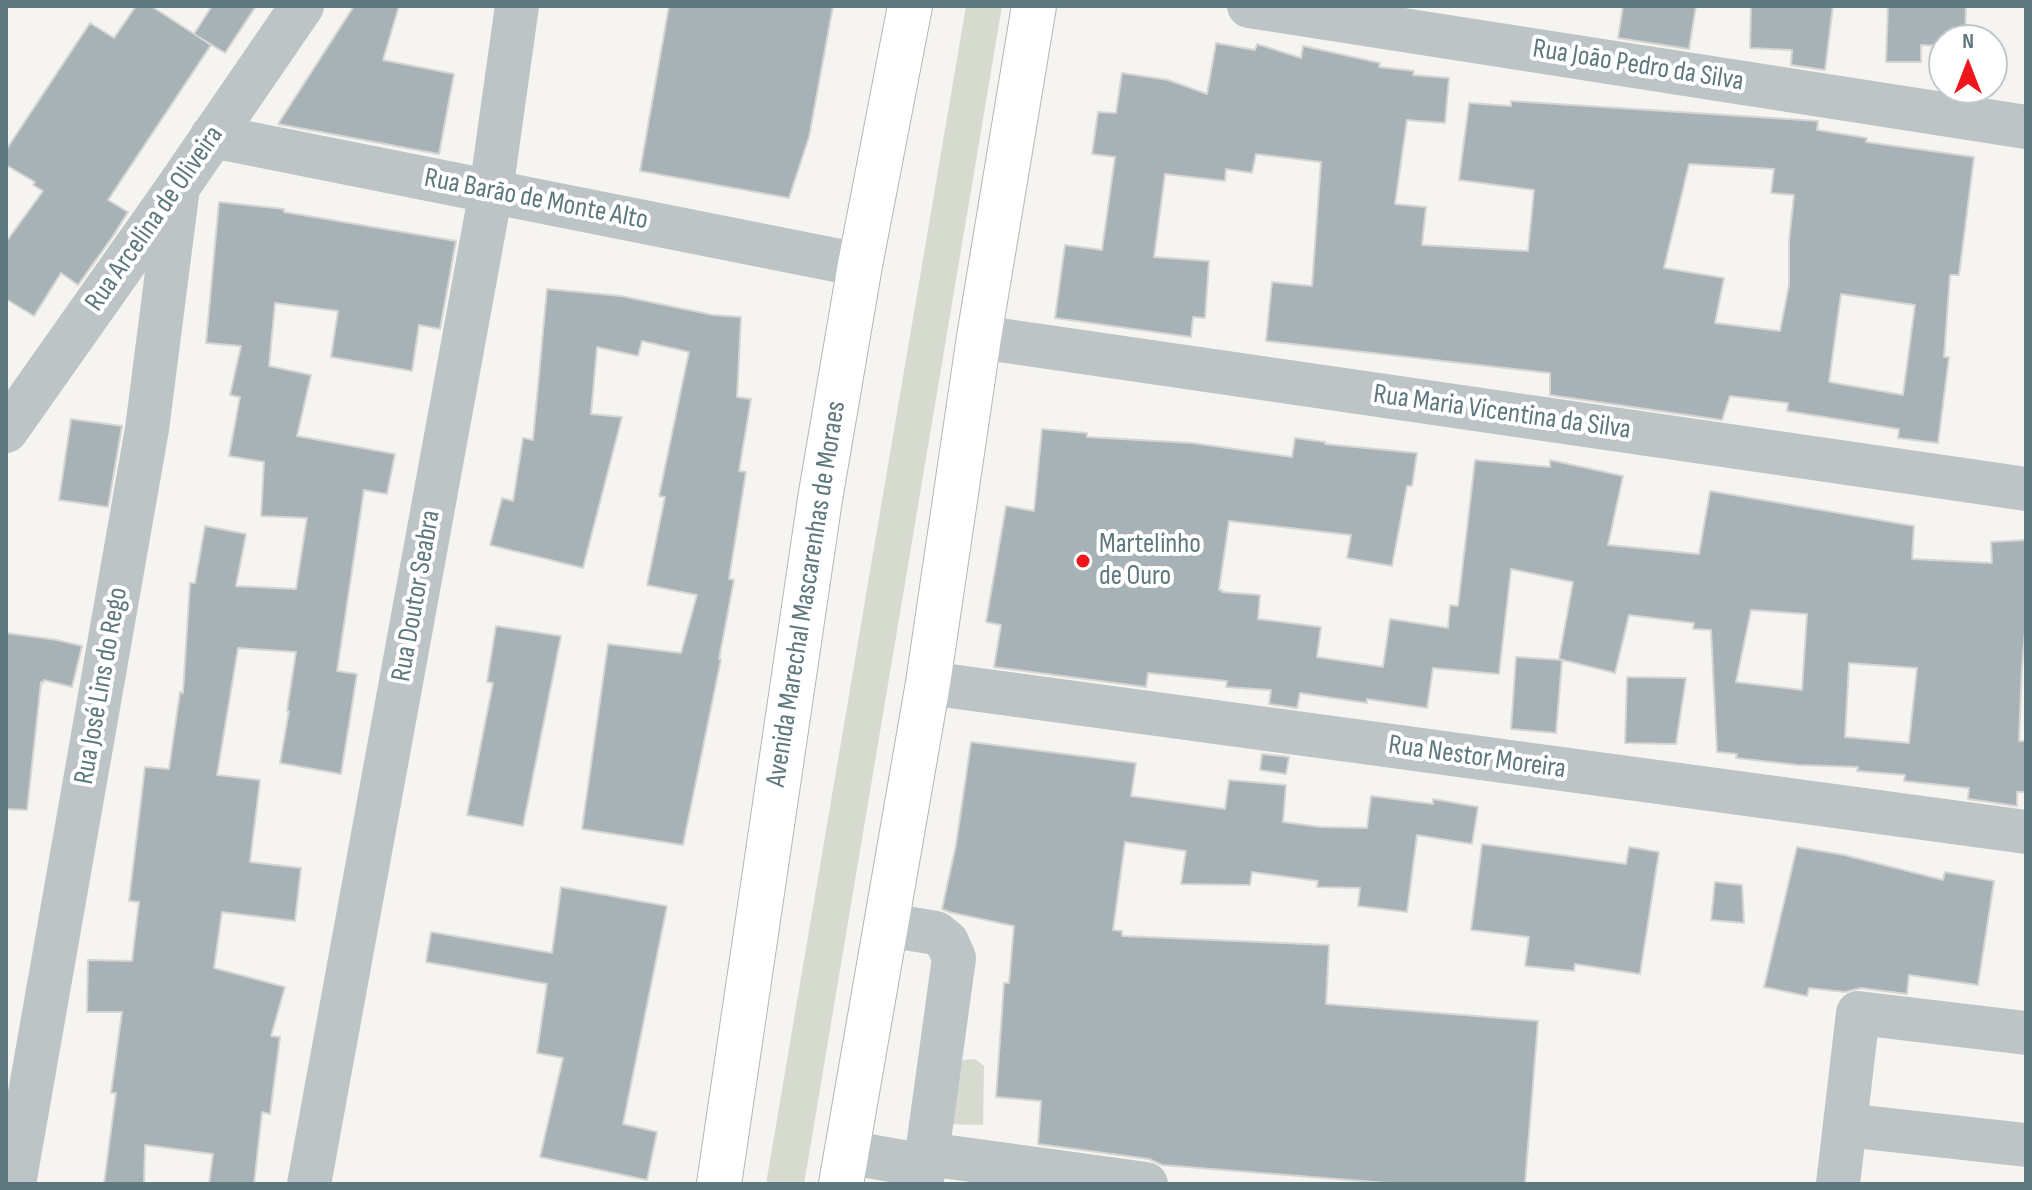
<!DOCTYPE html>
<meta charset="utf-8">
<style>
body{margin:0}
#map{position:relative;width:2032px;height:1190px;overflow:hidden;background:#f5f4f0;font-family:"Sofia Sans Condensed",sans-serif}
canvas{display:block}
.frame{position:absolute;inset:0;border:8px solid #5e787e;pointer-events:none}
.north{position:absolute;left:1928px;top:24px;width:80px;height:80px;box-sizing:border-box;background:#fff;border:2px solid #bfc9cb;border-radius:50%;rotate:0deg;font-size:22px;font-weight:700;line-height:32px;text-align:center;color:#5e787e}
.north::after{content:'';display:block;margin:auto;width:28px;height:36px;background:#ef171b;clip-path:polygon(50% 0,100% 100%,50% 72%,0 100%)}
</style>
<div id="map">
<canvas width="2032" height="1190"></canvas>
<div class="frame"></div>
<div class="north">N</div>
</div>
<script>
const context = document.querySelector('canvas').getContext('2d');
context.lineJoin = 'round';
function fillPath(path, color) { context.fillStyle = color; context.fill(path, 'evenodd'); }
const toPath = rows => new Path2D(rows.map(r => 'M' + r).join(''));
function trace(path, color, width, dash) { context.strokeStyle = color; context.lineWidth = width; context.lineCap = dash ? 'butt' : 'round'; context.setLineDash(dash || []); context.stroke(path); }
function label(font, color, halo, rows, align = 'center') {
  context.font = font + ' "Sofia Sans Condensed",sans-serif'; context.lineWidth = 8; context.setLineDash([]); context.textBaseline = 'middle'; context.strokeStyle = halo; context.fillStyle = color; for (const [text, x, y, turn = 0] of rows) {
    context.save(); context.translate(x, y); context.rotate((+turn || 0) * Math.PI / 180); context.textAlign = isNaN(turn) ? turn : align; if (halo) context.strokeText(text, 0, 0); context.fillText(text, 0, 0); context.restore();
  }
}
fillPath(toPath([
 [966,6,1002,6,804,1184,766,1184],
 [975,1059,984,1066,983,1125,943,1124,938,1069,964,1060]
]), '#d6dacf');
const building = toPath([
 [136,6,151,6,211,45,108,200,128,212,113,236,78,285,61,273,34,316,6,299,6,242,43,191,33,185,35,182,6,165,6,150,90,23,114,38,136,6],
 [212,6,256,6,225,53,194,34,212,6],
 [354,6,399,6,383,60,454,74,439,154,278,124,354,6],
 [669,6,833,6,809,137,789,198,640,171,669,6],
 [1623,6,1696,6,1689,49,1618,38,1623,6],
 [1751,6,1833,6,1825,70,1791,65,1792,50,1750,48,1751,6],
 [1888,6,1966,6,1965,40,1944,40,1944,46,1921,45,1921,62,1886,62,1888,6],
 [1216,43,1255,50,1257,44,1301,58,1303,46,1380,63,1379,67,1414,71,1413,75,1449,78,1445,123,1407,120,1395,204,1426,207,1422,245,1528,251,1534,190,1459,180,1469,103,1511,106,1511,101,1818,121,1817,130,1867,138,1866,142,1974,157,1959,275,1950,275,1944,357,1949,357,1938,443,1898,438,1899,429,1787,411,1788,403,1730,396,1722,420,1550,395,1550,373,1266,341,1272,282,1312,286,1321,162,1256,154,1252,173,1226,169,1225,181,1165,174,1154,257,1209,261,1205,318,1193,317,1191,337,1055,318,1065,245,1102,250,1115,157,1092,154,1098,112,1116,113,1122,73,1168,80,1207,94,1216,43],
 [1689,164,1774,169,1771,193,1794,195,1789,241,1789,285,1780,331,1715,323,1724,278,1664,268,1689,164],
 [1841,294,1915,305,1903,395,1829,382,1841,294],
 [219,202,284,209,284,212,456,241,440,329,419,325,412,371,331,357,338,311,275,303,269,366,311,375,297,436,395,454,387,494,364,490,337,671,357,674,341,774,280,763,289,711,287,711,296,652,238,648,217,775,260,780,250,862,301,868,295,921,222,912,214,968,285,987,271,1036,280,1037,270,1114,262,1112,254,1184,209,1184,213,1154,145,1145,144,1184,104,1184,116,1093,111,1093,122,1012,87,1012,88,960,132,961,139,902,129,901,145,767,169,769,180,692,183,693,190,583,195,583,205,526,246,534,236,586,296,589,307,518,261,516,264,462,229,456,240,397,230,395,241,346,206,343,219,202],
 [547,289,621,296,713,315,741,317,737,397,751,399,739,471,746,472,729,579,734,580,719,659,721,659,683,845,582,829,608,644,681,653,697,595,647,585,665,497,659,496,689,352,642,341,638,356,597,347,591,414,622,417,583,568,490,545,502,498,513,501,523,438,533,440,547,289],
 [71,419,122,426,108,507,59,500,71,419],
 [1042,429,1087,433,1087,437,1192,443,1292,457,1295,438,1325,442,1325,444,1417,453,1412,486,1407,486,1392,566,1347,558,1351,535,1229,521,1219,590,1222,590,1222,592,1260,595,1258,619,1321,627,1317,657,1383,667,1390,619,1448,628,1450,605,1458,606,1475,460,1550,467,1550,460,1623,476,1608,545,1699,554,1710,491,1914,526,1912,559,1992,563,1991,542,2026,540,2026,621,2022,666,2019,741,2026,741,2026,792,2017,792,2017,806,1968,799,1969,788,1904,781,1905,775,1857,771,1858,767,1798,765,1736,758,1737,754,1717,752,1711,630,1693,629,1694,623,1629,615,1615,673,1559,659,1573,582,1511,569,1499,674,1433,668,1427,708,1367,699,1367,703,1300,693,1297,708,1269,704,1271,690,1226,687,1227,681,1148,673,1146,687,994,667,1001,625,986,622,1006,506,1034,511,1042,429],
 [1751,610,1807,614,1802,690,1736,682,1751,610],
 [1849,663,1917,668,1909,743,1845,737,1849,663],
 [496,626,561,636,523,826,467,815,493,683,487,682,496,626],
 [6,633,57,640,82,646,72,687,44,680,43,683,41,682,27,810,6,809,6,633],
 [1516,657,1562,660,1556,733,1511,729,1516,657],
 [1627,677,1686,678,1676,744,1625,743,1627,677],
 [971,742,1136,763,1131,796,1225,809,1229,780,1286,785,1283,822,1320,827,1367,828,1371,796,1433,804,1433,799,1478,807,1472,844,1417,835,1407,912,1358,906,1360,888,1317,887,1318,881,1252,872,1250,885,1181,884,1186,851,1125,842,1113,930,1122,931,1122,936,1329,945,1326,1004,1538,1021,1525,1184,1400,1184,1162,1165,1149,1159,1038,1144,1041,1101,996,1097,1004,983,1009,983,1014,926,949,912,942,909,956,845,971,742],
 [1262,754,1289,757,1286,774,1260,770,1262,754],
 [1482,844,1626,864,1629,847,1659,852,1640,974,1575,964,1574,971,1525,966,1529,937,1471,930,1482,844],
 [1797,847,1844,855,1943,880,1945,872,1994,881,1978,985,1909,975,1907,994,1861,988,1845,992,1809,988,1807,996,1764,987,1797,847],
 [1715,882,1742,885,1744,923,1711,920,1715,882],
 [561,887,667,906,623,1124,657,1132,647,1180,540,1157,563,1058,537,1053,547,984,426,962,431,932,552,953,561,887]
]);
fillPath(building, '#a6b2b5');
trace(building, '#d6d5d3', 2);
const highway = toPath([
 [719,1184,820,499,860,265,910,6],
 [841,1184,928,683,979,337,1034,6]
]);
trace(highway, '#b0b7b8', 46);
trace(toPath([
 [1249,6,2026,127],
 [212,136,860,265],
 [979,337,2026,489],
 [6,431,178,187,302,6],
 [928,683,2026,832],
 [887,925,936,933,947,942,954,958,927,1154,921,1184],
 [1845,1125,2026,1145],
 [846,1152,925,1166],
 [927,1154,1146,1184],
 [14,1184,147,429,178,187],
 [309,1184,491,191,517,6],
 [1838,1184,1858,1013,2026,1033]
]), '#bdc4c6', 44);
trace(highway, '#fff', 44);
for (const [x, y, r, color] of [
 [1083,561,8,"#ef171b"]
]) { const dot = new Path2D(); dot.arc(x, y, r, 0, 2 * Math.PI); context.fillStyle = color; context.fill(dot); trace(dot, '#fff', 3); }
label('28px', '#5e787e', '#fff', [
 ["Rua João Pedro da Silva",1638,66,9],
 ["Rua Barão de Monte Alto",536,200,11],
 ["Rua Arcelina de Oliveira",155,219,-55],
 ["Rua Maria Vicentina da Silva",1502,413,8],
 ["Avenida Marechal Mascarenhas de Moraes",807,594,-81],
 ["Rua Doutor Seabra",417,596,-80],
 ["Rua José Lins do Rego",102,686,-80],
 ["Rua Nestor Moreira",1477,758,8]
]);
label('28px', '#5e787e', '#fff', [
 ["Martelinho",1099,545],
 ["de Ouro",1099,577]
], 'left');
</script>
